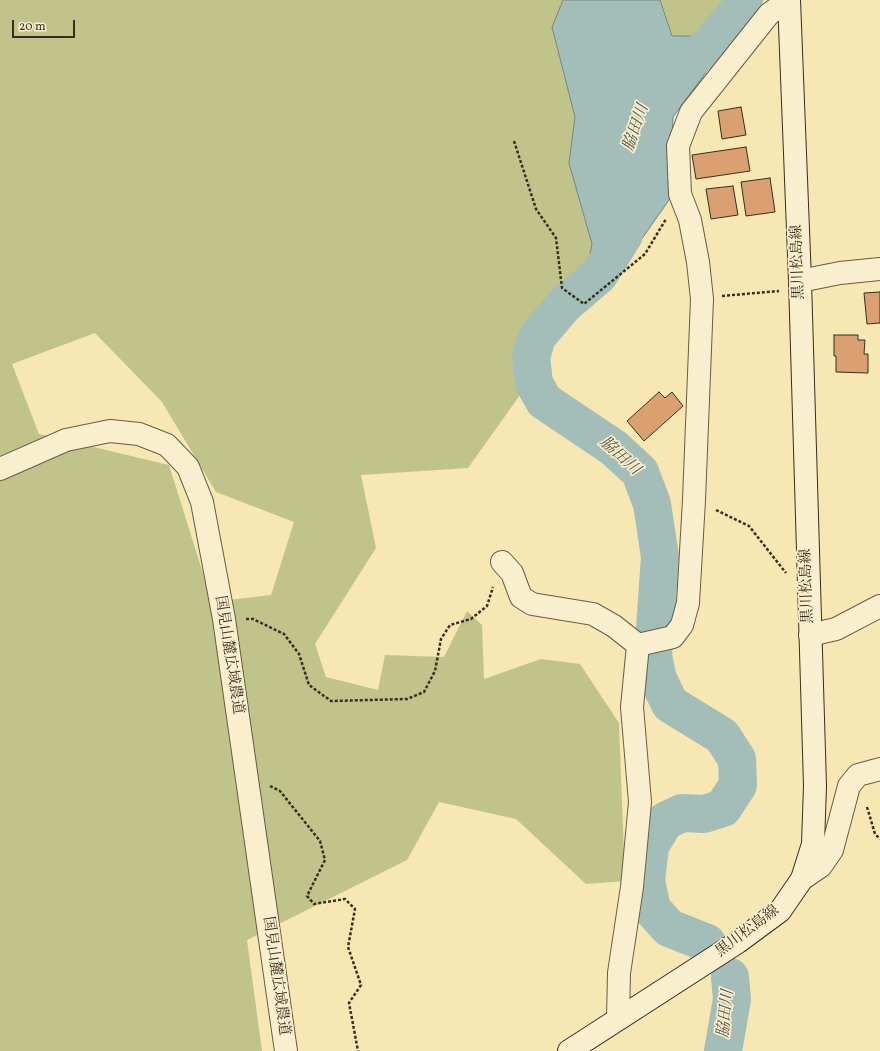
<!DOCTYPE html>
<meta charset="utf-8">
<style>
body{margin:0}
#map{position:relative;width:880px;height:1051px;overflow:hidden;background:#f6e7b3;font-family:Vollkorn,serif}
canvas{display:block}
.scale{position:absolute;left:12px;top:20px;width:63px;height:18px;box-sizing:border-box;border:2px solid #372e21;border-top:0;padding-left:5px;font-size:12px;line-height:14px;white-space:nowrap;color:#372e21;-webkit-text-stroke:3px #f9efce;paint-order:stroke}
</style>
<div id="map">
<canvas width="880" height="1051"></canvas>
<div class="scale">20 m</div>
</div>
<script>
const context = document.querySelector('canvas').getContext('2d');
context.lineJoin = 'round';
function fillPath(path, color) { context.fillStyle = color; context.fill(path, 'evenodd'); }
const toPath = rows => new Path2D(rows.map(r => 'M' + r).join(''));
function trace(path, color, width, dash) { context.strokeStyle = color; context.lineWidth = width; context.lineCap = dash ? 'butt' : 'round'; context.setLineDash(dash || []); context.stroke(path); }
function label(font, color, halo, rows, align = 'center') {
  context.font = font + ' Vollkorn,"Noto Serif JP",serif'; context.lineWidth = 3.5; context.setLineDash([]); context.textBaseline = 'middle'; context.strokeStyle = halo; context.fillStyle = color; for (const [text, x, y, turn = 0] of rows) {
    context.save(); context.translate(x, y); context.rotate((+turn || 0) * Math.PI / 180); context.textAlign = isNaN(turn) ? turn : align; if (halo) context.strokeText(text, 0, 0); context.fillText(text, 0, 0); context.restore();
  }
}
fillPath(toPath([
 [0,0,563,0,552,27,575,117,569,163,592,244,586,275,529,336,525,388,468,468,361,475,376,548,315,644,326,677,378,690,385,655,444,657,467,611,482,625,484,679,541,659,580,664,619,723,625,881,586,884,516,819,439,802,407,860,247,940,262,1051,0,1051],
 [95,333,162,402,216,492,294,522,271,595,212,602,169,465,39,434,12,364],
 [660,0,727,0,725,5,691,36,672,36]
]), '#c0c48a');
const water = toPath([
 [563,0,660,0,672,36,691,36,712,64,673,117,669,200,634,250,599,280,586,275,592,244,569,163,575,117,552,27,563,0]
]);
fillPath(water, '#a3bdb8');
trace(water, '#78847c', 1);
trace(toPath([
 [662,84,709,45,743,6,744,0],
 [624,235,599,275,564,305,537,337,531,357,534,383,544,401,614,448,640,472,652,504,660,557,653,656,658,679,670,704,722,736,737,759,738,785,723,808,704,814,682,813,665,821,650,846,646,881,652,909,669,928,707,943],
 [723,1051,732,999,730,977]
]), '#a3bdb8', 38);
const building = toPath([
 [741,107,746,135,722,139,718,111,741,107],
 [746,147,750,171,696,179,692,155,746,147],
 [770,178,775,212,746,216,741,182,770,178],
 [733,186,738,215,711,219,706,189,733,186],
 [880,292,880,323,867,324,864,293,880,292],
 [834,335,858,335,858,340,865,340,864,354,868,354,868,373,836,372,836,356,834,356,834,335],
 [659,392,665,398,672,392,683,406,644,441,627,421,659,392]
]);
fillPath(building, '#dba071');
trace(building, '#372e21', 1);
const minor = toPath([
 [800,281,840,273,880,269],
 [502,562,512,573,521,597,532,604,593,614,614,626,638,645],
 [810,635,836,629,880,606],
 [638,645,673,637,682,625,688,603,694,500,702,299,698,262,690,220,680,194,678,146,691,112,769,14,789,0],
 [802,879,821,866,832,850,849,786,858,775,880,769],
 [618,1019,619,973,632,887,640,802,632,707,638,645]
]);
const tertiary = toPath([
 [0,469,66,440,110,431,139,434,167,445,188,467,202,502,224,619,286,1051]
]);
const secondary = toPath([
 [569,1051,738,942,780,911,802,879,813,844,815,786,800,281,789,0]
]);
trace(minor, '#675c46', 24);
trace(tertiary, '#675c46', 24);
trace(secondary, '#372e21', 24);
trace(toPath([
 [514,141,536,209,556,238,562,288,584,304,645,254,666,219],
 [722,296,779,291],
 [716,510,749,526,786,573],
 [246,619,253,619,284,634,299,654,309,685,331,701,407,699,424,692,435,671,441,639,450,625,471,619,487,606,493,587],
 [270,786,280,791,320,841,325,860,307,896,314,904,345,899,355,909,348,947,361,985,349,1003,358,1051],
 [867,807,875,834,880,839]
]), '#372e21', 2.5, [3, 2]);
trace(minor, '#f9efce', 22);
trace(tertiary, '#f9efce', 22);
trace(secondary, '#f9efce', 22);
label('15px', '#372e21', '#f9efce', [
 ["黒川松島線",799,262,-92],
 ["黒川松島線",808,586,-92],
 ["国見山麓広域農道",228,655,81],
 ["黒川松島線",748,932,-37],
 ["国見山麓広域農道",275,976,82]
]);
label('italic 16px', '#525247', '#f9efce', [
 ["脇田川",637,128,-71],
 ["脇田川",619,457,42],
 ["脇田川",727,1014,-84]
]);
</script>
